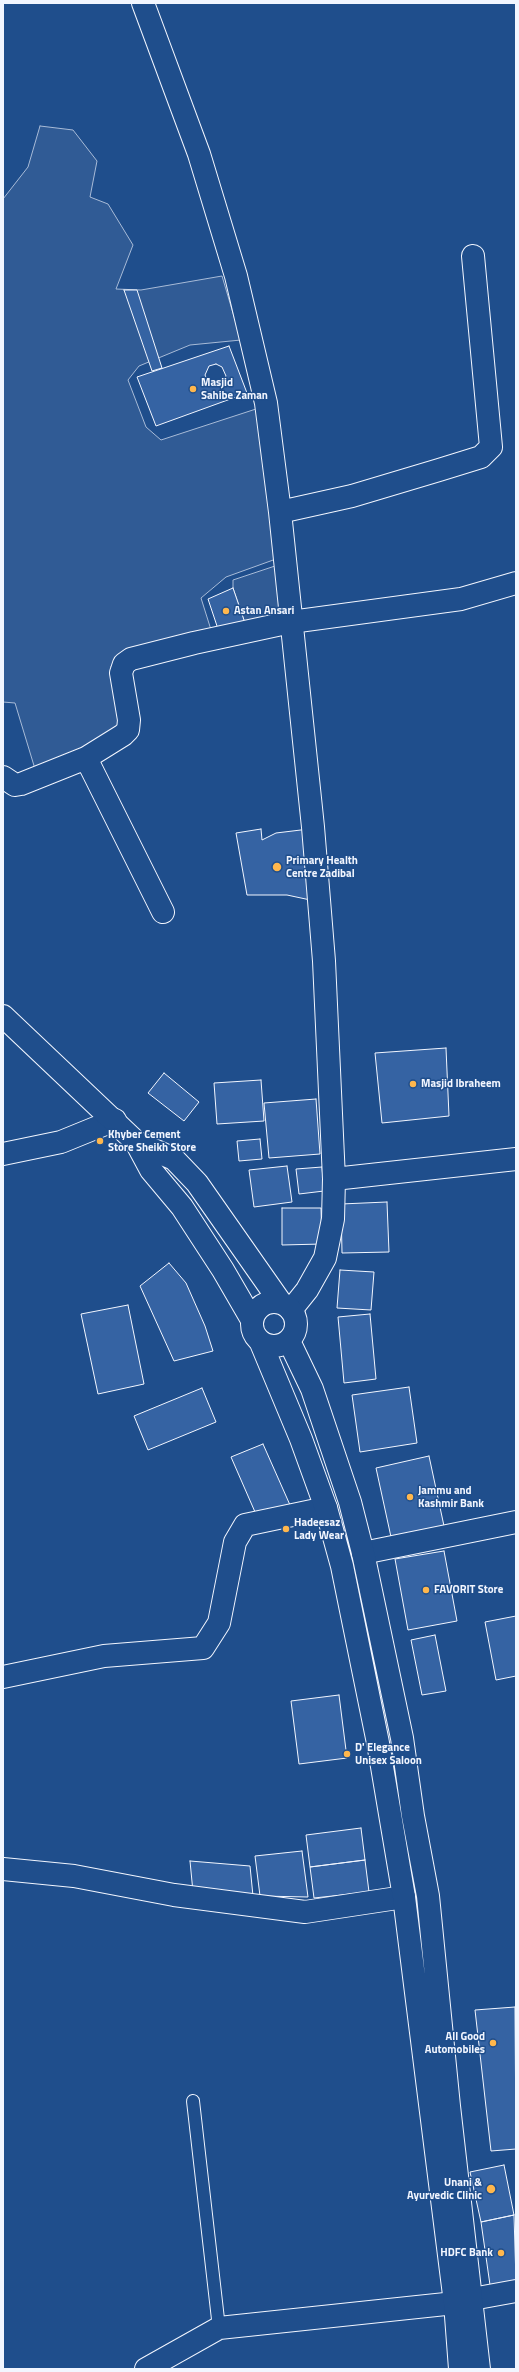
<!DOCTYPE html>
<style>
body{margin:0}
#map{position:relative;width:519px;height:2372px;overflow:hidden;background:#1f4e8c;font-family:"Titillium Web",sans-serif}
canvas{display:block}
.frame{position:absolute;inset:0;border:4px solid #f2f6ff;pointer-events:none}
</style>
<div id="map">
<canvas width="519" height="2372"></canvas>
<div class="frame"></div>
</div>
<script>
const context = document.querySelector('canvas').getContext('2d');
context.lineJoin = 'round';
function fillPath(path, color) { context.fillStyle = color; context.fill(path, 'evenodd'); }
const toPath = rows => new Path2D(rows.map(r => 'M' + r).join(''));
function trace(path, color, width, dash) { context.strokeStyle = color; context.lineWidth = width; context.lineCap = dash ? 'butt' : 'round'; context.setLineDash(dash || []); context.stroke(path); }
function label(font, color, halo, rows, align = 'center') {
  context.font = font + ' "Titillium Web",sans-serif'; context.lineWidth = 3; context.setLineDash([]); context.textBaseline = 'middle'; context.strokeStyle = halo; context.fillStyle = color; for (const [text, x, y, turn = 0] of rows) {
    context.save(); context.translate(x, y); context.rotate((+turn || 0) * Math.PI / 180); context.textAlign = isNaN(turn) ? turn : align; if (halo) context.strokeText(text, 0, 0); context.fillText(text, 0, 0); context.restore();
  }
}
const built = toPath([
 [40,126,73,130,97,161,90,197,108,204,133,245,116,289,141,290,222,276,241,340,190,345,139,366,128,380,146,427,161,440,259,408,276,559,226,577,201,598,212,633,132,649,111,666,123,714,118,731,35,769,15,703,3,702,3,199,28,167,40,126],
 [281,564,287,619,245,623,233,588,233,580,281,564]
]);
fillPath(built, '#305b95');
trace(built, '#a8bbd7', 1);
const building = toPath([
 [124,290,137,290,162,368,152,371,124,290],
 [229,346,247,393,156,426,137,377,229,346],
 [216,364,222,367,226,376,223,382,217,385,208,382,205,375,209,366,216,364],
 [233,588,245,623,219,632,208,599,233,588],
 [261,829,262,840,276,833,309,829,315,901,287,895,247,895,236,833,261,829],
 [446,1048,449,1116,382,1123,375,1053,446,1048],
 [164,1073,199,1102,184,1121,148,1093,164,1073],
 [261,1080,264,1121,217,1124,214,1083,261,1080],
 [316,1099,320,1154,269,1158,264,1103,316,1099],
 [260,1139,262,1159,239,1161,237,1141,260,1139],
 [287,1166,292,1202,254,1207,249,1170,287,1166],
 [322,1167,324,1191,299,1194,296,1169,322,1167],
 [387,1202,389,1252,342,1253,341,1204,387,1202],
 [282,1208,321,1208,322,1244,282,1245,282,1208],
 [169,1263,186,1283,205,1326,213,1351,174,1361,140,1286,169,1263],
 [340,1270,374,1272,371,1310,337,1308,340,1270],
 [128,1305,144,1384,98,1394,81,1314,128,1305],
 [370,1314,376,1379,344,1383,338,1317,370,1314],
 [409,1387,417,1443,360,1452,352,1395,409,1387],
 [202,1388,216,1422,148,1450,134,1416,202,1388],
 [263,1444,290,1505,255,1512,231,1457,263,1444],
 [429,1456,444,1526,391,1537,376,1468,429,1456],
 [444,1551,457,1621,408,1630,395,1559,444,1551],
 [516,1616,516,1676,496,1680,485,1622,516,1616],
 [435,1635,446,1691,422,1695,411,1640,435,1635],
 [339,1695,347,1758,299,1764,291,1701,339,1695],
 [361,1828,365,1860,310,1867,306,1835,361,1828],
 [302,1851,308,1897,260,1896,255,1856,302,1851],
 [365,1860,369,1892,314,1898,310,1867,365,1860],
 [190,1861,250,1866,253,1896,193,1892,190,1861],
 [515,2007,516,2149,491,2151,475,2010,515,2007],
 [504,2165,514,2215,481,2222,470,2172,504,2165],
 [514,2215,516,2281,490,2285,481,2222,514,2215]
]);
fillPath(building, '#3563a3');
trace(building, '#f2f6ff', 1);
const service = toPath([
 [193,2101,219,2328]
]);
const minor = toPath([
 [143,3,199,154,236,276,266,403,280,512,313,827,324,961,334,1179,333,1219,325,1258,307,1290,291,1310],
 [280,512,352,496,439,470,481,457,491,447,473,256],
 [86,758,163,912],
 [3,777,15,785,21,784,86,758,123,735,128,730,129,720,121,673,124,664,131,659,194,643,291,622,461,599,516,583],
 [3,1154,61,1142,115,1120],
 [334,1179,516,1159],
 [363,1553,516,1522],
 [3,1677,104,1656,203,1648,219,1623,235,1542,245,1525,326,1508],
 [3,1869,74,1876,174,1895,305,1912,404,1897],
 [472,2299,516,2291],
 [146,2369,219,2328,455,2303]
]);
const trunk = toPath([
 [3,1016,136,1142,151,1170,182,1207,223,1270,252,1320],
 [136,1142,174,1159,197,1183,281,1303],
 '252 1324a22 22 0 1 1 44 0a22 22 0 1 1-44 0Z',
 [289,1341,312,1389,350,1502,363,1553,402,1738,413,1816,428,1896,449,2106,479,2369],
 [261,1343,301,1439,326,1508,342,1566,378,1743,404,1897,455,2303,460,2369]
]);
trace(service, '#f2f6ff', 14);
trace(minor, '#f2f6ff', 24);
trace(trunk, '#f2f6ff', 24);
trace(service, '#1f4e8c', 12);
trace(minor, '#1f4e8c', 22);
trace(trunk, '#1f4e8c', 22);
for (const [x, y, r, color] of [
 [193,389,4,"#ffb74d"],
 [226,611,4,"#ffb74d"],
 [277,867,5,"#ffb74d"],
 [413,1084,4,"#ffb74d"],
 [100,1141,4,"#ffb74d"],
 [410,1497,4,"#ffb74d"],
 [286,1529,4,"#ffb74d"],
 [426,1590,4,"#ffb74d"],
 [347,1754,4,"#ffb74d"],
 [493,2043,4,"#ffb74d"],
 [491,2189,5,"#ffb74d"],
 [501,2253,4,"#ffb74d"]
]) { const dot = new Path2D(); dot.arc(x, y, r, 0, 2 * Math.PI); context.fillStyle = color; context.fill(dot); trace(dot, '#1f4e8c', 1.5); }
label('bold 11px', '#f2f6ff', '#1f4e8c', [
 ["Masjid",201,383],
 ["Sahibe Zaman",201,396],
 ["Astan Ansari",234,611],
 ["Primary Health",286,861],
 ["Centre Zadibal",286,874],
 ["Masjid Ibraheem",421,1084],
 ["Khyber Cement",108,1135],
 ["Store Sheikh Store",108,1148],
 ["Jammu and",418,1491],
 ["Kashmir Bank",418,1504],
 ["Hadeesaz",294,1523],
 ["Lady Wear",294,1536],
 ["FAVORIT Store",434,1590],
 ["D' Elegance",355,1748],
 ["Unisex Saloon",355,1761],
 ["All Good",485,2037,"right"],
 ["Automobiles",485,2050,"right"],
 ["Unani &",482,2183,"right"],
 ["Ayurvedic Clinic",482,2196,"right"],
 ["HDFC Bank",493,2253,"right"]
], 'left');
</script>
